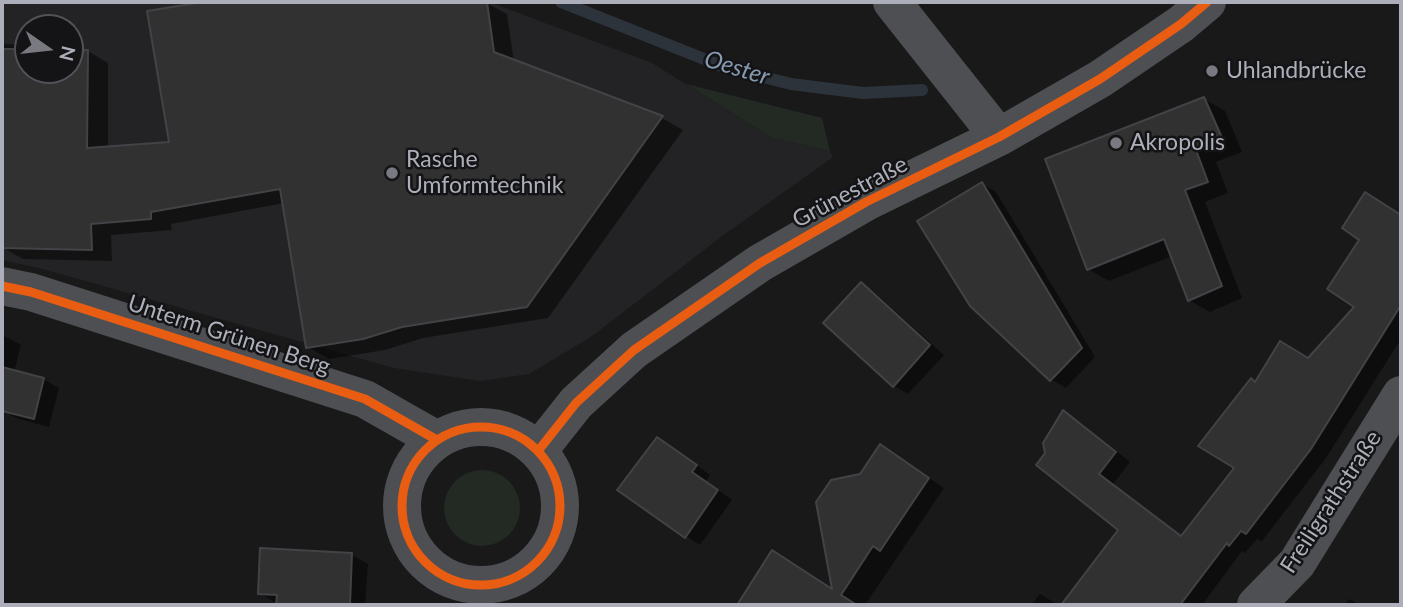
<!DOCTYPE html>
<meta charset="utf-8">
<style>
body{margin:0}
#map{position:relative;width:1403px;height:607px;overflow:hidden;background:#19191a;font-family:Lato,sans-serif}
canvas{display:block}
.frame{position:absolute;inset:0;border:4px solid #acafb9;pointer-events:none}
.north{position:absolute;left:14px;top:14px;width:70px;height:70px;box-sizing:border-box;background:#141315;border:2px solid #515157;border-radius:50%;rotate:104deg;font-size:19px;font-weight:700;line-height:28px;text-align:center;color:#acafb9}
.north::after{content:'';display:block;margin:auto;width:24px;height:32px;background:#797a81;clip-path:polygon(50% 0,100% 100%,50% 72%,0 100%)}
</style>
<div id="map">
<canvas width="1403" height="607"></canvas>
<div class="frame"></div>
<div class="north">N</div>
</div>
<script>
const context = document.querySelector('canvas').getContext('2d');
context.lineJoin = 'round';
function fillPath(path, color) { context.fillStyle = color; context.fill(path, 'evenodd'); }
const toPath = rows => new Path2D(rows.map(r => 'M' + r).join(''));
function trace(path, color, width, dash) { context.strokeStyle = color; context.lineWidth = width; context.lineCap = dash ? 'butt' : 'round'; context.setLineDash(dash || []); context.stroke(path); }
function label(font, color, halo, rows, align = 'center') {
  context.font = font + ' Lato,sans-serif'; context.lineWidth = 5; context.setLineDash([]); context.textBaseline = 'middle'; context.strokeStyle = halo; context.fillStyle = color; for (const [text, x, y, turn = 0] of rows) {
    context.save(); context.translate(x, y); context.rotate((+turn || 0) * Math.PI / 180); context.textAlign = isNaN(turn) ? turn : align; if (halo) context.strokeText(text, 0, 0); context.fillText(text, 0, 0); context.restore();
  }
}
fillPath(toPath([
 [2,2,489,2,652,63,772,138,830,151,833,157,725,234,591,337,529,374,480,381,394,368,43,269,2,260],
 [28,28,70,28,70,70,28,70]
]), '#232325');
fillPath(toPath([
 [686,84,822,118,830,151,772,138],
 '444 508a38 38 0 1 1 76 0a38 38 0 1 1-76 0Z'
]), '#232a24');
fillPath(toPath([
 [215,2,485,2,507,14,514,62,662,118,683,130,548,318,423,338,385,350,329,359,308,347,284,203,171,224,172,230,111,235,112,261,23,259,2,247,2,44,28,45,28,70,70,70,70,51,88,51,108,63,108,148,171,144,149,12],
 [1204,99,1225,111,1242,152,1216,162,1228,193,1205,202,1242,298,1210,312,1189,300,1172,256,1109,281,1088,269],
 [982,184,996,192,1095,357,1066,388,1052,380,972,305],
 [1380,203,1401,216,1401,339,1326,458,1262,541,1257,539,1245,553,1242,551,1202,605,1064,605,1121,530,1047,453,1064,413,1079,421,1130,462,1113,484,1183,537,1236,467,1257,383,1309,360,1357,307,1361,239],
 [861,284,875,293,944,355,908,394,894,386],
 [2,335,21,345,14,372,43,379,59,388,49,427,16,418,2,410],
 [672,447,710,475,706,481,732,500,700,545,686,536],
 [896,456,944,488,865,605,739,605,772,553,834,592,861,476],
 [352,555,368,564,365,605,280,605,259,593],
 [1040,594,1055,603,1058,605,1031,605],
 [1349,599,1361,605,1344,605]
]), '#0007');
trace(toPath([
 [561,2,724,67,791,84,863,93,922,90]
]), '#2d333b', 12);
const building = toPath([
 [203,2,487,2,494,52,663,116,527,307,402,327,363,339,306,348,280,189,151,212,151,219,91,224,92,250,2,248,2,49,28,49,28,70,70,70,70,50,88,50,87,148,169,142,147,11,203,2],
 [1204,97,1223,140,1196,150,1208,182,1185,190,1222,286,1188,301,1164,239,1087,270,1045,159,1204,97],
 [982,182,1082,348,1050,381,970,306,917,221,982,182],
 [1365,192,1401,215,1401,305,1311,449,1246,534,1241,531,1229,546,1227,543,1180,605,1061,605,1118,530,1036,465,1045,453,1043,443,1063,410,1116,452,1099,474,1181,536,1234,468,1198,446,1251,378,1255,382,1280,341,1308,358,1354,307,1327,289,1359,240,1342,228,1365,192],
 [861,282,930,345,893,387,823,323,861,282],
 [2,367,44,378,34,419,2,411,2,367],
 [657,437,697,465,692,472,718,490,685,538,617,490,657,437],
 [880,444,929,478,880,551,873,546,841,595,857,605,737,605,772,550,832,589,816,502,831,480,860,474,880,444],
 [260,548,352,553,350,605,276,605,277,595,258,594,260,548]
]);
fillPath(building, '#313132');
trace(building, '#424346', 2);
trace(toPath([
 [892,2,999,137],
 [2,286,31,292,365,399,437,440],
 '402 506a79 79 0 1 1 158 0a79 79 0 1 1-158 0Z',
 [538,451,576,403,634,350,760,263,866,202,999,137,1100,79,1181,24,1207,2],
 [1256,605,1297,563,1401,395]
]), '#4e4f52', 38);
trace(toPath([
 [2,286,31,292,365,399,437,440],
 '402 506a79 79 0 1 1 158 0a79 79 0 1 1-158 0Z',
 [538,451,576,403,634,350,760,263,866,202,999,137,1100,79,1181,24,1207,2]
]), '#e95d12', 9);
for (const [x, y, r, color] of [
 [1212,71,7,"#797a81"],
 [1116,143,7,"#797a81"],
 [392,173,7,"#797a81"]
]) { const dot = new Path2D(); dot.arc(x, y, r, 0, 2 * Math.PI); context.fillStyle = color; context.fill(dot); trace(dot, '#141315', 2.5); }
label('23px', '#acafb9', '#141315', [
 ["Uhlandbrücke",1226,71],
 ["Akropolis",1130,143],
 ["Rasche",406,160],
 ["Umformtechnik",406,186]
], 'left');
label('23px', '#acafb9', '#141315', [
 ["Grünestraße",850,192,-28],
 ["Unterm Grünen Berg",229,335,18],
 ["Freiligrathstraße",1331,502,-57]
]);
label('italic 24px', '#859ab1', '#141315', [
 ["Oester",737,68,17]
]);
</script>
